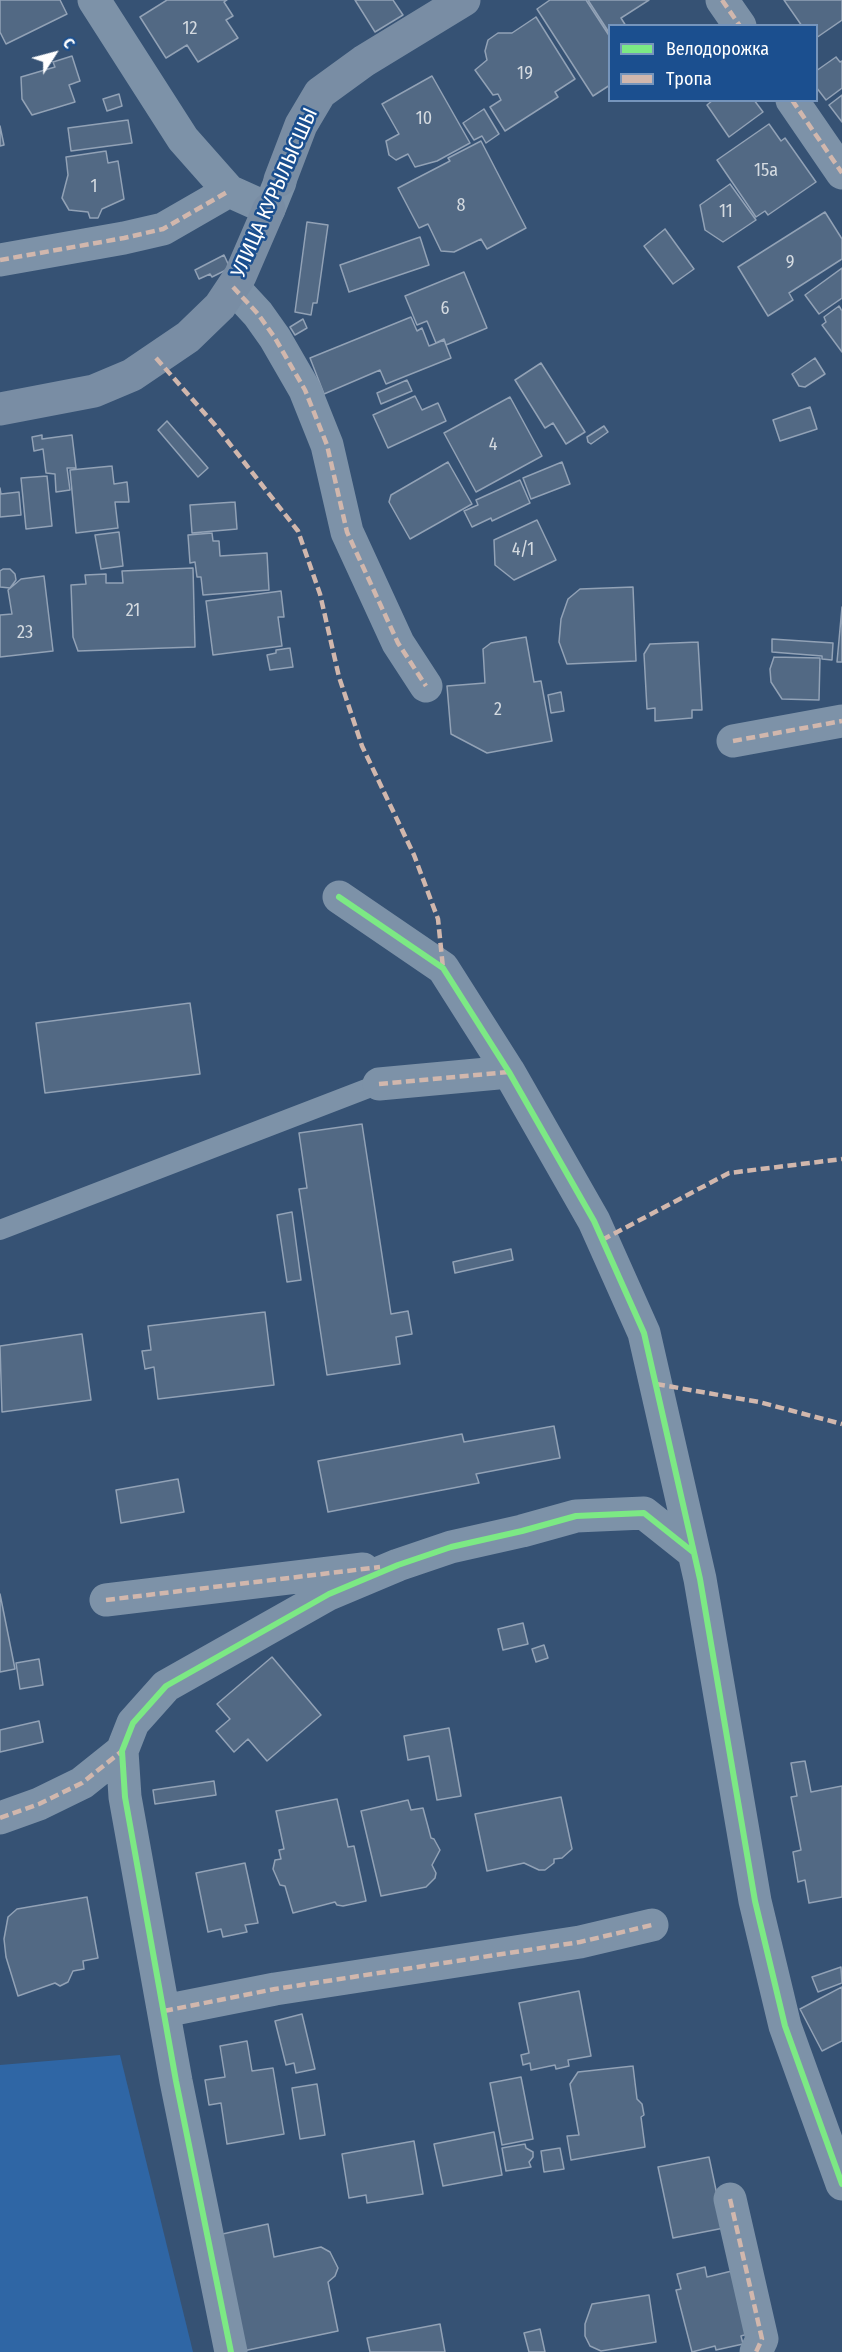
<!DOCTYPE html>
<meta charset="utf-8">
<style>
body{margin:0}
#map{position:relative;width:842px;height:2352px;overflow:hidden;background:#365274;font-family:"Fira Sans Condensed",sans-serif}
canvas{display:block}
.legend{position:absolute;left:608px;top:24px;width:210px;height:78px;box-sizing:border-box;background:#1b4f8f;border:2px solid #7695bc;margin:0;padding:8px 10px;list-style:none;font-size:18px;color:#fff}
.legend li{display:flex;align-items:center;gap:12px;height:30px}
.legend b{width:30px;border:2px solid #7695bc}
.north{position:absolute;left:24px;top:24px;width:60px;height:60px;-webkit-text-stroke:4px #1b4f8f;paint-order:stroke;rotate:54deg;font-size:16px;font-weight:700;line-height:24px;text-align:center;color:#fff}
.north::after{content:'';display:block;margin:auto;width:21px;height:27px;background:#fff;clip-path:polygon(50% 0,100% 100%,50% 72%,0 100%)}
</style>
<div id="map">
<canvas width="842" height="2352"></canvas>
<ul class="legend">
<li><b style="height:8px;background:#7ce984"></b>Велодорожка</li>
<li><b style="height:8px;background:#d1b7ad"></b>Тропа</li>
</ul>
<div class="north">С</div>
</div>
<script>
const context = document.querySelector('canvas').getContext('2d');
context.lineJoin = 'round';
function fillPath(path, color) { context.fillStyle = color; context.fill(path, 'evenodd'); }
const toPath = rows => new Path2D(rows.map(r => 'M' + r).join(''));
function trace(path, color, width, dash) { context.strokeStyle = color; context.lineWidth = width; context.lineCap = dash ? 'butt' : 'round'; context.setLineDash(dash || []); context.stroke(path); }
function label(font, color, halo, rows, align = 'center') {
  context.font = font + ' "Fira Sans Condensed",sans-serif'; context.lineWidth = 5; context.setLineDash([]); context.textBaseline = 'middle'; context.strokeStyle = halo; context.fillStyle = color; for (const [text, x, y, turn = 0] of rows) {
    context.save(); context.translate(x, y); context.rotate((+turn || 0) * Math.PI / 180); context.textAlign = isNaN(turn) ? turn : align; if (halo) context.strokeText(text, 0, 0); context.fillText(text, 0, 0); context.restore();
  }
}
fillPath(toPath([
 [120,2055,193,2352,0,2352,0,2065]
]), '#2f66a5');
const building = toPath([
 [0,0,60,0,67,14,6,44,0,32,0,0],
 [167,0,227,0,224,2,233,16,226,20,238,38,198,62,187,45,166,58,140,17,167,0],
 [355,0,393,0,403,15,375,32,355,0],
 [550,0,586,0,610,37,610,85,593,96,537,9,550,0],
 [588,0,649,0,621,18,626,26,610,26,610,34,588,0],
 [784,0,842,0,842,20,816,38,816,26,802,26,784,0],
 [536,17,575,79,555,92,558,97,505,131,490,107,501,100,498,94,493,95,475,70,487,60,485,51,488,40,498,33,512,33,536,17],
 [72,56,80,81,69,85,75,102,32,115,22,99,21,77,55,67,53,62,72,56],
 [836,57,840,62,842,61,842,88,826,100,816,87,816,71,836,57],
 [432,76,470,143,437,161,415,167,408,154,396,160,389,155,386,141,399,134,382,104,432,76],
 [119,94,122,106,107,111,103,99,119,94],
 [842,95,842,122,829,105,842,95],
 [713,100,754,100,763,112,729,137,707,105,713,100],
 [484,109,499,134,486,143,482,136,474,140,463,123,484,109],
 [128,120,132,143,71,151,68,128,128,120],
 [769,124,781,141,785,138,816,182,768,215,765,211,756,217,717,160,769,124],
 [0,126,4,145,0,146,0,126],
 [481,141,526,228,487,249,481,239,454,252,441,251,428,224,419,228,398,188,450,161,448,158,481,141],
 [106,151,108,163,118,161,124,199,102,209,98,218,90,218,88,212,69,210,62,198,68,175,66,157,106,151],
 [730,184,756,220,723,242,705,230,700,205,730,184],
 [825,212,842,239,842,259,789,293,793,300,768,316,738,267,825,212],
 [307,222,328,225,317,303,313,303,311,315,295,312,307,222],
 [665,229,694,269,673,284,644,246,665,229],
 [420,237,429,265,349,292,340,265,420,237],
 [224,255,230,268,212,277,210,274,199,279,195,270,224,255],
 [842,268,842,298,819,314,805,295,842,268],
 [464,272,487,328,446,345,444,339,436,343,427,321,417,325,405,296,464,272],
 [839,306,842,311,842,352,822,325,826,322,824,317,839,306],
 [411,317,417,331,422,328,429,346,444,340,451,358,386,384,380,370,324,394,310,358,411,317],
 [303,319,307,328,295,335,290,327,303,319],
 [815,358,825,374,805,387,799,386,792,374,815,358],
 [541,363,585,432,566,444,553,423,545,428,515,380,541,363],
 [407,380,412,391,381,404,377,393,407,380],
 [415,396,422,410,438,403,446,421,388,448,373,415,415,396],
 [510,397,542,456,476,492,444,433,510,397],
 [810,407,817,429,780,441,773,420,810,407],
 [167,421,208,468,198,477,158,430,167,421],
 [604,426,608,432,591,444,588,442,587,437,604,426],
 [42,435,42,439,72,435,76,468,67,468,70,490,56,492,55,474,46,473,43,449,34,451,32,437,42,435],
 [448,462,472,504,410,539,389,502,391,495,448,462],
 [562,462,570,484,531,499,523,478,562,462],
 [112,466,114,484,127,482,129,502,115,502,118,528,76,533,70,470,112,466],
 [47,476,52,526,26,529,21,478,47,476],
 [520,480,530,503,492,521,491,518,472,527,464,511,478,505,476,500,520,480],
 [0,488,1,494,19,492,21,515,0,517,0,488],
 [235,502,237,529,192,533,190,505,235,502],
 [537,520,556,560,514,580,495,565,494,540,537,520],
 [119,532,123,566,101,569,95,535,119,532],
 [212,533,213,541,219,541,220,556,267,553,269,590,203,595,201,577,197,577,195,562,190,563,188,535,212,533],
 [193,568,195,647,78,651,73,637,71,585,86,584,85,575,106,574,106,583,123,583,122,571,193,568],
 [3,569,10,569,15,574,16,580,10,588,0,587,0,571,3,569],
 [44,576,53,651,0,657,0,615,12,614,8,590,21,579,44,576],
 [633,587,636,661,567,664,559,642,561,619,568,599,580,589,633,587],
 [281,591,284,617,278,617,282,646,213,655,206,601,281,591],
 [842,607,842,662,837,662,842,607],
 [526,637,534,682,541,681,552,741,487,753,451,734,447,686,485,683,483,649,491,643,526,637],
 [772,639,833,643,832,660,822,659,822,656,772,652,772,639],
 [698,642,702,710,692,710,692,718,655,721,655,708,647,709,644,654,650,644,698,642],
 [290,648,293,667,270,670,267,655,276,653,276,650,290,648],
 [774,657,820,658,819,700,782,699,771,682,770,669,774,657],
 [561,692,564,711,551,713,548,695,561,692],
 [190,1003,200,1074,45,1093,36,1023,190,1003],
 [362,1124,391,1314,408,1311,412,1334,396,1337,400,1364,327,1375,299,1189,307,1188,299,1133,362,1124],
 [292,1212,301,1280,287,1282,277,1215,292,1212],
 [511,1249,513,1260,455,1273,453,1262,511,1249],
 [265,1312,274,1385,158,1399,154,1367,145,1369,142,1351,151,1350,148,1326,265,1312],
 [82,1334,91,1400,2,1412,0,1346,82,1334],
 [554,1426,560,1458,476,1474,479,1483,328,1512,318,1461,462,1434,464,1442,554,1426],
 [178,1479,184,1512,121,1523,116,1490,178,1479],
 [0,1594,15,1669,0,1672,0,1594],
 [523,1623,528,1644,503,1650,498,1629,523,1623],
 [544,1645,548,1658,536,1662,532,1649,544,1645],
 [272,1657,321,1715,267,1761,248,1739,234,1752,216,1731,230,1719,217,1704,272,1657],
 [39,1659,43,1685,20,1689,16,1663,39,1659],
 [39,1721,43,1742,0,1752,0,1730,39,1721],
 [449,1728,461,1796,437,1800,429,1756,408,1760,404,1736,449,1728],
 [805,1761,811,1792,842,1786,842,1897,809,1903,805,1880,798,1882,793,1852,801,1850,791,1797,797,1796,791,1763,805,1761],
 [214,1781,216,1795,155,1804,153,1790,214,1781],
 [561,1797,572,1849,562,1858,554,1859,554,1863,545,1870,539,1870,524,1863,487,1871,475,1814,561,1797],
 [337,1799,348,1847,354,1846,366,1901,343,1906,337,1905,335,1902,293,1913,285,1886,280,1885,273,1869,275,1860,281,1859,279,1850,284,1849,276,1811,337,1799],
 [408,1800,411,1810,423,1808,431,1838,434,1839,440,1850,432,1865,436,1873,435,1878,426,1887,381,1896,361,1811,408,1800],
 [245,1863,258,1923,245,1925,247,1932,223,1937,221,1929,208,1932,196,1873,245,1863],
 [87,1897,98,1958,83,1961,84,1969,73,1971,68,1982,60,1986,55,1983,18,1996,6,1957,4,1939,8,1917,17,1909,87,1897],
 [841,1967,842,1983,818,1992,812,1977,841,1967],
 [842,1987,842,2041,822,2051,800,2009,842,1987],
 [579,1991,591,2056,568,2060,569,2066,556,2069,555,2065,531,2070,530,2063,523,2065,521,2055,529,2053,519,2003,579,1991],
 [302,2014,315,2069,296,2073,294,2063,286,2065,275,2021,302,2014],
 [247,2041,252,2071,273,2068,284,2134,227,2144,221,2103,209,2105,205,2080,225,2077,220,2046,247,2041],
 [633,2066,637,2099,642,2104,644,2115,641,2117,645,2147,571,2160,567,2136,579,2135,570,2084,578,2072,633,2066],
 [521,2077,533,2139,502,2145,490,2083,521,2077],
 [317,2084,325,2135,300,2139,292,2088,317,2084],
 [494,2132,502,2175,443,2186,434,2144,494,2132],
 [414,2141,423,2194,367,2203,366,2195,349,2198,342,2154,414,2141],
 [525,2144,526,2148,533,2152,533,2157,529,2162,531,2167,506,2171,502,2148,525,2144],
 [560,2148,564,2169,544,2172,541,2151,560,2148],
 [709,2157,724,2228,673,2238,658,2167,709,2157],
 [268,2224,274,2257,321,2247,330,2252,338,2268,335,2276,328,2282,338,2331,243,2351,218,2235,268,2224],
 [705,2267,707,2277,736,2270,751,2333,741,2336,743,2344,716,2350,715,2346,692,2352,676,2290,681,2289,677,2274,705,2267],
 [649,2295,656,2342,601,2351,590,2346,585,2336,585,2324,592,2304,649,2295],
 [440,2324,445,2352,370,2352,367,2338,440,2324],
 [540,2329,545,2352,529,2352,524,2333,540,2329]
]);
fillPath(building, '#526984');
trace(building, '#92a2b6', 1.5);
trace(toPath([
 [0,1230,379,1084]
]), '#7d92a8', 20);
trace(toPath([
 [94,0,183,139,229,191,269,209,280,182],
 [722,0,740,26],
 [792,100,842,173],
 [0,260,124,238,163,229,229,191],
 [233,287,258,314,275,338,305,390,327,445,347,532,398,643,426,686],
 [733,741,842,721],
 [339,897,443,968,509,1072,594,1221,644,1333,700,1579,755,1901,785,2026,842,2184],
 [379,1084,509,1072],
 [106,1600,363,1569],
 [0,1818,39,1804,82,1783,122,1751],
 [164,2011,275,1989,580,1942,652,1925],
 [730,2199,762,2339,756,2352],
 [231,2352,176,2081,125,1797,122,1751,133,1723,166,1686,329,1594,398,1565,451,1547,522,1531,576,1516,644,1513,693,1552]
]), '#7d92a8', 33);
trace(toPath([
 [280,180,301,125,320,93,364,61,464,0],
 [0,409,94,391,132,375,188,337,220,306,240,276,269,209]
]), '#798da4', 33);
trace(toPath([
 [722,0,740,26],
 [792,100,842,173],
 [269,209,280,180],
 [0,260,124,238,163,229,229,191],
 [233,287,258,314,275,338,305,390,327,445,347,532,398,643,426,686],
 [156,358,215,425,298,531,320,594,339,677,362,746,414,855,438,919,443,968],
 [733,741,842,721],
 [379,1084,509,1072],
 [602,1240,729,1173,842,1159],
 [656,1384,759,1402,842,1424],
 [106,1600,380,1567],
 [0,1818,39,1804,82,1783,122,1751],
 [164,2011,275,1989,580,1942,652,1925],
 [730,2199,762,2339,756,2352]
]), '#d1b7ad', 4.5, [9, 4.5]);
trace(toPath([
 [339,897,443,968,509,1072,594,1221,644,1333,700,1579,755,1901,785,2026,842,2184],
 [231,2352,176,2081,125,1797,122,1751,133,1723,166,1686,329,1594,398,1565,451,1547,522,1531,576,1516,644,1513,693,1552]
]), '#7ce984', 6);
label('18px', '#d4dae0', null, [
 ["12",190,29],
 ["19",525,74],
 ["10",424,119],
 ["15а",766,171],
 ["1",94,187],
 ["8",461,206],
 ["11",726,212],
 ["9",790,263],
 ["6",445,309],
 ["4",493,445],
 ["4/1",523,550],
 ["21",133,611],
 ["23",25,633],
 ["2",498,710]
]);
label('21px', '#fff', '#1b4f8f', [
 ["УЛИЦА КУРЫЛЫСШЫ",275,193,-66]
]);
</script>
